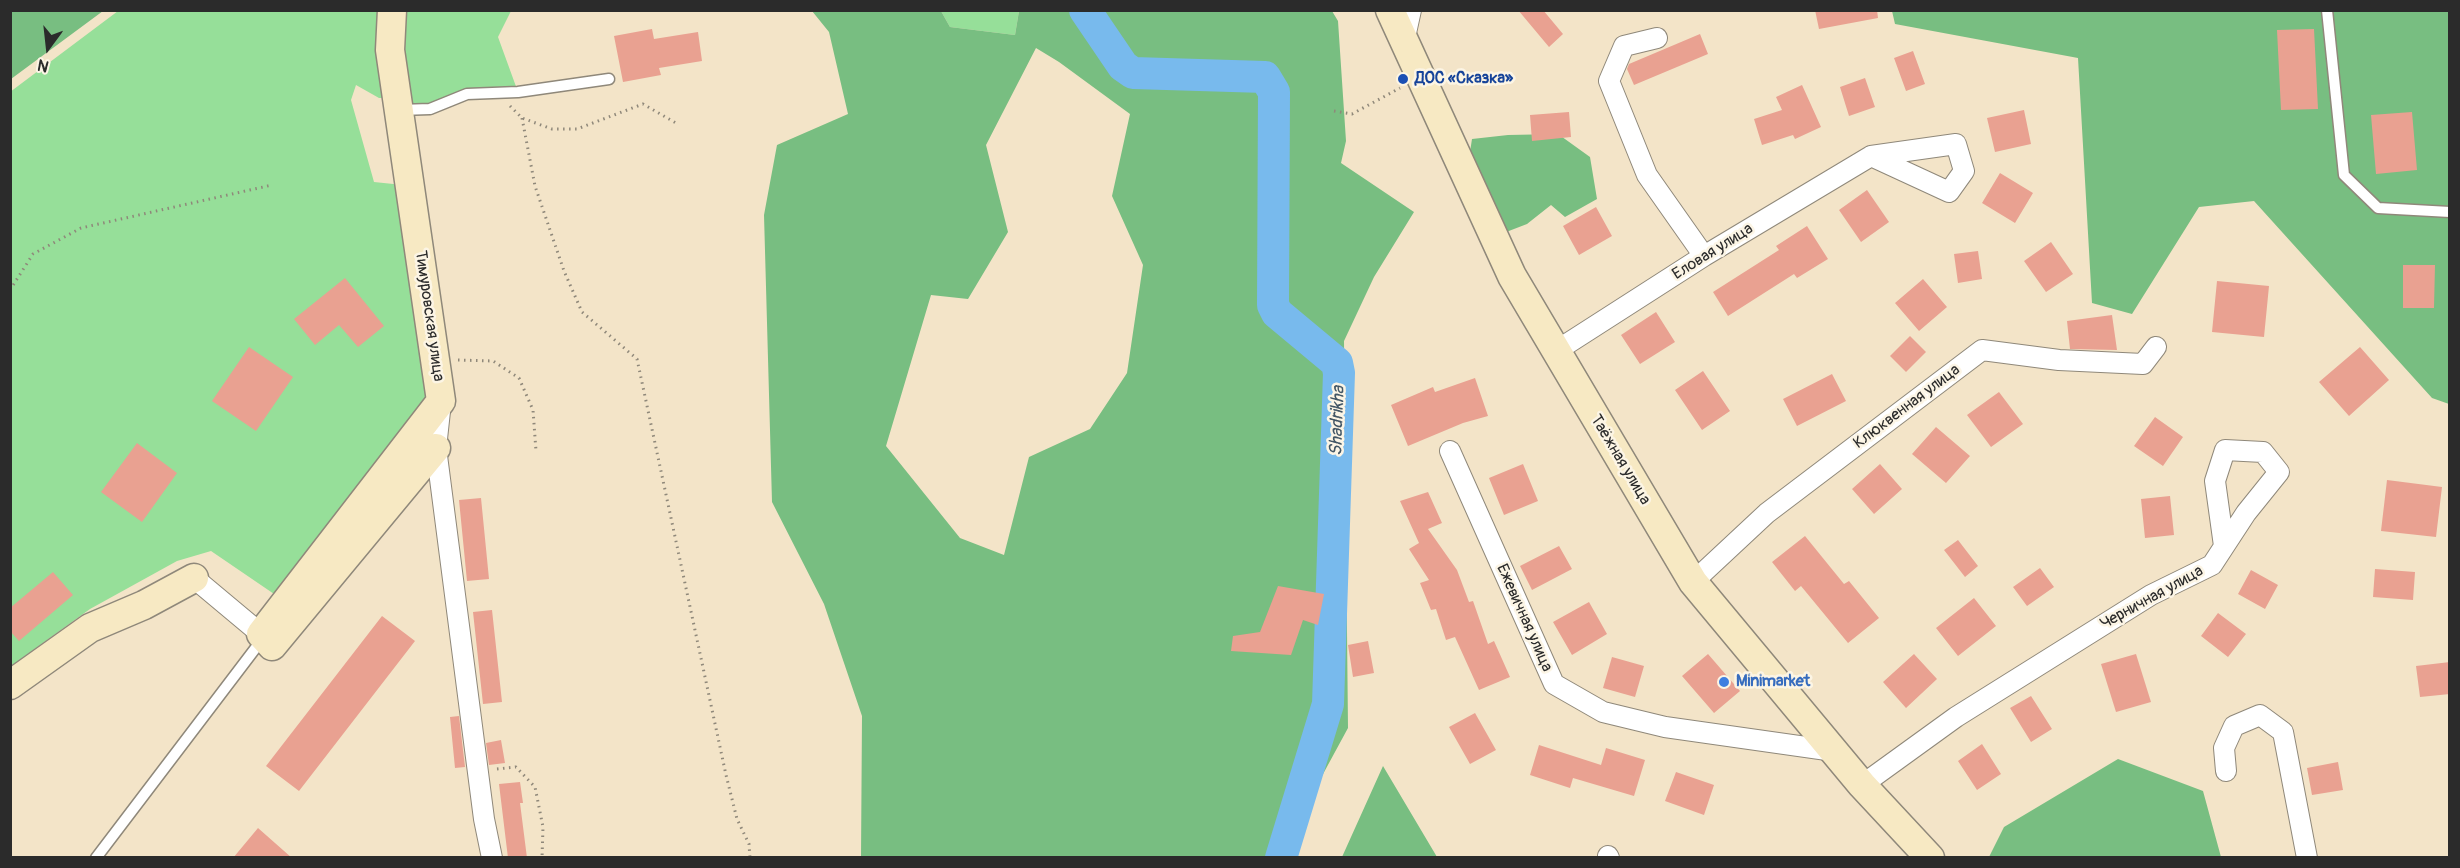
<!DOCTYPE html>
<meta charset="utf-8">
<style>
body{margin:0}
#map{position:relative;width:2460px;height:868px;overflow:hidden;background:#f3e4c8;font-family:Pangolin,sans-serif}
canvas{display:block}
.frame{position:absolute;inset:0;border:12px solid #2b2b2b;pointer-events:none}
.north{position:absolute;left:18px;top:18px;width:60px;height:60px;-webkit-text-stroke:4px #fcf5e5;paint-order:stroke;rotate:195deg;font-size:16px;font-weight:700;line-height:24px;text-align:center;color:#2b2b2b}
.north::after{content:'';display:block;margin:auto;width:21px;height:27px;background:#2b2b2b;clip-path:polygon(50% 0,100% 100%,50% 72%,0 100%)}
</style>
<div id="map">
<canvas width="2460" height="868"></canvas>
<div class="frame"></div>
<div class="north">N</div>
</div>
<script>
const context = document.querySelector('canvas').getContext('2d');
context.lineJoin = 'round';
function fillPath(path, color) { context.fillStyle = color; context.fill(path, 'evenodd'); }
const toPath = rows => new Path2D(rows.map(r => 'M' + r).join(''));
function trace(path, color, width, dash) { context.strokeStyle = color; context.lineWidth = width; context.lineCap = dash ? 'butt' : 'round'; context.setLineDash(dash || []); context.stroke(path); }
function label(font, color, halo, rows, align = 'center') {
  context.font = font + ' Pangolin,sans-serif'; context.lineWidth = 5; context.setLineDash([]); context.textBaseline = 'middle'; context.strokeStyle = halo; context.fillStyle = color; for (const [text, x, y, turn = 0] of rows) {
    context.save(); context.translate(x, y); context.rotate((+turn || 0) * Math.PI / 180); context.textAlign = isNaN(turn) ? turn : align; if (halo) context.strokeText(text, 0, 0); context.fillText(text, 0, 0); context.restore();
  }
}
fillPath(toPath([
 [118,11,385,11,388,98,379,98,356,85,351,100,374,182,403,185,430,398,277,596,211,551,177,561,90,609,11,666,10,92],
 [403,11,511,11,498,37,518,92,467,94,414,109,407,90],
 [941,11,1019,11,1015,35,950,27]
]), '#96df99');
fillPath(toPath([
 [11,10,103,10,103,11,11,79],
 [812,11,941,11,950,27,1015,35,1019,11,1332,11,1338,21,1346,141,1341,163,1414,212,1374,277,1344,341,1348,728,1278,857,861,857,862,716,824,604,772,502,764,215,777,145,848,114,829,32],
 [1036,48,1059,62,1130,114,1112,196,1143,265,1127,373,1090,429,1029,457,1004,555,960,538,886,446,931,295,968,299,1008,232,986,145],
 [1892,11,2449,11,2449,404,2432,398,2254,201,2199,207,2132,314,2092,303,2078,58,1895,24],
 [1558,134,1590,157,1597,199,1565,217,1551,205,1527,224,1501,234,1468,165,1472,139,1508,135],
 [2118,759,2203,791,2221,857,1989,857,2004,827],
 [1383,766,1437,857,1342,857]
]), '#78be81');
trace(toPath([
 [1085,10,1123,66,1133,73,1265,77,1274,92,1273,305,1277,313,1337,363,1339,373,1328,704,1281,858]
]), '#78baed', 32);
fillPath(toPath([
 [1518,10,1543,10,1563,34,1549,47],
 [1815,10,1877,10,1878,18,1819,29],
 [652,29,654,39,698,32,702,61,659,68,661,75,623,82,614,36],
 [2314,29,2318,109,2281,110,2277,30],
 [1700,34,1708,54,1634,85,1627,69,1629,64],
 [1913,51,1925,84,1906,91,1894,58],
 [1865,78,1875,107,1849,116,1840,87],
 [1802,85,1821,127,1795,139,1793,135,1762,145,1754,119,1782,110,1776,97],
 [2024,110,2031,144,1995,152,1987,118],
 [1569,112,1571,137,1532,141,1530,115],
 [2412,112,2417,170,2376,174,2371,115],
 [2000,173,2033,193,2015,223,1982,203],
 [1867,190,1889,222,1861,242,1839,210],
 [1596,207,1612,236,1579,255,1563,226],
 [1807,226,1828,259,1797,278,1794,274,1728,316,1713,292,1779,250,1776,246],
 [2051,242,2073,274,2046,292,2024,261],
 [1978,251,1982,279,1958,283,1954,254],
 [2403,265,2435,265,2434,308,2403,308],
 [345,278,384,326,358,347,339,325,315,345,294,319],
 [1923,279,1947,307,1919,331,1895,303],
 [2217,281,2269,286,2264,337,2212,332],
 [1656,312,1675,342,1640,364,1621,335],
 [2112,315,2117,350,2070,349,2067,321],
 [1910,336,1926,352,1906,372,1890,356],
 [249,347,293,377,256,431,212,401],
 [2360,347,2389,380,2349,416,2319,382],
 [1703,371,1730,411,1702,430,1675,390],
 [1832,374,1846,401,1797,426,1783,399],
 [1475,378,1488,416,1463,423,1408,446,1391,405,1433,387,1435,392],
 [1999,392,2023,424,1991,447,1967,415],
 [2155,417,2183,437,2163,466,2134,446],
 [1936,427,1970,456,1946,483,1912,454],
 [137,443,177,473,142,522,101,492],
 [1523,464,1538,501,1504,515,1489,478],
 [1880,464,1902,489,1874,514,1852,489],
 [2387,480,2442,487,2436,537,2381,531],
 [1428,492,1442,523,1428,529,1457,570,1469,602,1473,601,1488,644,1494,641,1510,677,1479,690,1455,637,1446,640,1436,609,1431,610,1420,583,1429,580,1409,549,1419,543,1400,501],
 [2170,496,2174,535,2145,538,2141,499],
 [481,498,489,579,467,581,459,500],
 [1805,536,1844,584,1849,581,1879,618,1848,643,1801,586,1795,591,1772,562],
 [1958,540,1978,566,1965,577,1944,550],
 [1559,546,1572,569,1532,590,1520,566],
 [2040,568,2054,587,2027,606,2013,587],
 [2375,569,2415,572,2413,600,2373,597],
 [2251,570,2278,585,2265,609,2238,594],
 [53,572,73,595,19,641,10,631,10,608],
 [1278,586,1324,594,1318,625,1303,620,1291,655,1231,651,1233,636,1260,632],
 [1974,598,1996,626,1958,656,1936,628],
 [1589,602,1607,634,1572,655,1553,622],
 [492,610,502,702,483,704,473,612],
 [2218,613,2246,634,2228,657,2201,636],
 [382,616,415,641,299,791,266,766],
 [1368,641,1374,673,1353,677,1348,645],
 [1708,654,1740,691,1714,713,1682,676],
 [1914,654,1937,679,1906,708,1883,682],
 [2136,654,2151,702,2116,712,2101,664],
 [1612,657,1644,666,1635,697,1603,688],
 [2450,662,2450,694,2420,697,2416,666],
 [2031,696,2052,729,2031,742,2010,708],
 [1475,713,1496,750,1470,764,1449,727],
 [459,716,465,767,455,768,450,717],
 [501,740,505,763,489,765,486,743],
 [1982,744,2001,774,1977,790,1958,761],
 [1539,745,1601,765,1606,748,1645,760,1634,796,1573,778,1570,788,1530,775],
 [2338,762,2343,790,2312,795,2307,768],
 [1676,772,1714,785,1704,815,1665,801],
 [520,782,523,803,520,803,527,858,508,858,499,784],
 [258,828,292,858,233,858]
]), '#e9a191');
const lane = toPath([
 [2327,10,2344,175,2378,208,2450,212],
 [400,110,430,109,467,94,518,92,609,79],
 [96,858,264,637]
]);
const street = toPath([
 [1657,38,1624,46,1609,81,1647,175,1704,256],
 [1404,42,1411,10],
 [1556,351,1704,256,1871,156,1949,192,1964,171,1956,144,1871,156],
 [441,402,436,448,484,819,492,858],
 [1450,451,1554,684,1603,712,1665,727,1834,751],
 [194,578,261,634],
 [1693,582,1767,513,1982,350,2059,360,2143,364,2156,347],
 [2226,771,2224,748,2234,726,2260,715,2283,732,2307,858],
 [1862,785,1956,717,2151,595,2212,565,2246,513,2279,472,2263,452,2225,450,2215,481,2224,546],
 [1608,856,1609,858]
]);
const secondary = toPath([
 [392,10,390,50,441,401,261,634,272,646,436,448],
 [1390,10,1512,276,1693,582,1862,785,1930,858],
 [10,685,90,628,144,605,194,578]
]);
trace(lane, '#8f887a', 13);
trace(street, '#8f887a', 22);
trace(secondary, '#8f887a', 31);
trace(toPath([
 [510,106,522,118,552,129,577,129,643,104,676,123],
 [1334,111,1352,114,1400,88],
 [522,118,535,186,564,271,582,312,637,359,726,775,737,819,749,844,750,858],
 [10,290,33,254,81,228,272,185],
 [458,360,493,361,519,378,533,410,536,451],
 [497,769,516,767,535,787,543,827,542,858]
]), '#8f887a', 3, [1.5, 4.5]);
trace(lane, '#fff', 10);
trace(street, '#fff', 20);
trace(secondary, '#f7e9c3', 28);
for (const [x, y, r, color] of [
 [1403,79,6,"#1a4fb4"],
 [1724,682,6,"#3f7fe0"]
]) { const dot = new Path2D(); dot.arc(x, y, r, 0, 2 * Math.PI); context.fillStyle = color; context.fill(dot); trace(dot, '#fcf5e5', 2); }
label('bold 16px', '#164399', '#fcf5e5', [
 ["ДОС «Сказка»",1415,79]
], 'left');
label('16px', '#2b2b2b', '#fcf5e5', [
 ["Еловая улица",1713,252,-32],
 ["Тимуровская улица",429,316,82],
 ["Клюквенная улица",1907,407,-37],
 ["Таёжная улица",1620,460,59],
 ["Черничная улица",2152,598,-29],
 ["Ежевичная улица",1524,618,66]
]);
label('bold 16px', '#366cbe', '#fcf5e5', [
 ["Minimarket",1736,682]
], 'left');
label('italic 18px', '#425665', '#fcf5e5', [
 ["Shadrikha",1338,421,-88]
]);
</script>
